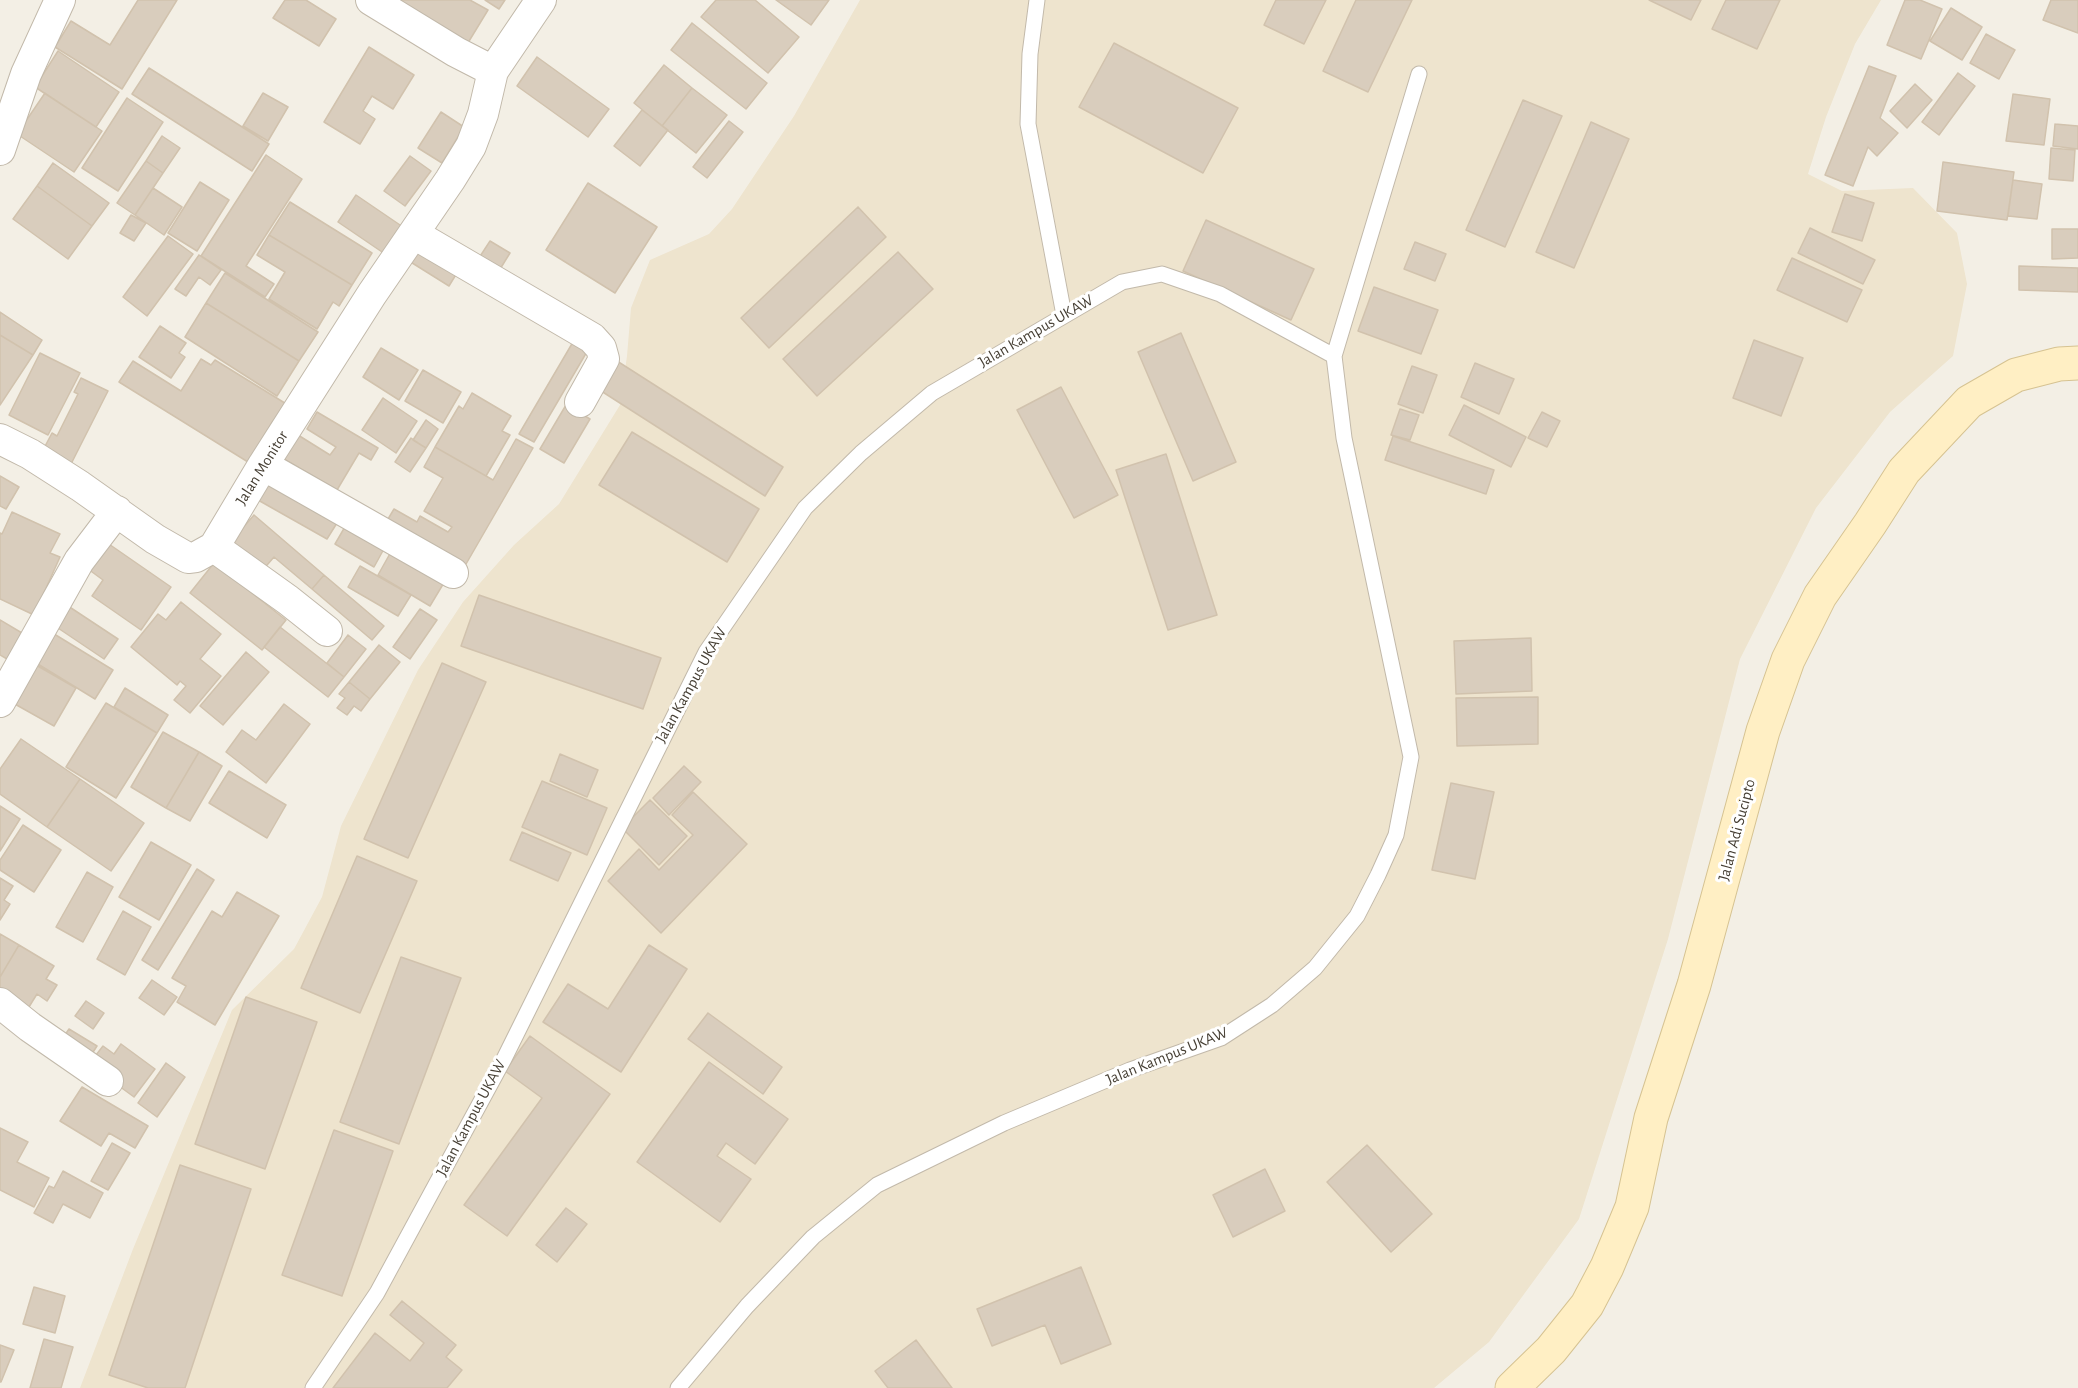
<!DOCTYPE html>
<style>
body{margin:0}
canvas{display:block;background:#f3efe5}
</style>
<canvas width="2078" height="1388"></canvas>
<script>
const context = document.querySelector('canvas').getContext('2d');
context.lineJoin = 'round';
function fillPath(path, color) { context.fillStyle = color; context.fill(path, 'evenodd'); }
const toPath = rows => new Path2D(rows.map(r => 'M' + r).join(''));
function trace(path, color, width, dash) { context.strokeStyle = color; context.lineWidth = width; context.lineCap = dash ? 'butt' : 'round'; context.setLineDash(dash || []); context.stroke(path); }
function label(font, color, halo, rows, align = 'center') {
  context.font = font + ' "Alegreya Sans",sans-serif'; context.lineWidth = 6; context.setLineDash([]); context.textBaseline = 'middle'; context.strokeStyle = halo; context.fillStyle = color; for (const [text, x, y, turn = 0] of rows) {
    context.save(); context.translate(x, y); context.rotate((+turn || 0) * Math.PI / 180); context.textAlign = isNaN(turn) ? turn : align; if (halo) context.strokeText(text, 0, 0); context.fillText(text, 0, 0); context.restore();
  }
}
fillPath(toPath([
 [860,0,1881,0,1855,44,1826,117,1808,174,1842,191,1913,188,1957,233,1967,284,1953,356,1890,412,1816,508,1740,659,1668,939,1579,1219,1489,1342,1434,1388,80,1388,133,1249,232,1010,294,949,322,897,341,826,418,670,463,602,514,545,559,504,620,405,627,356,631,308,650,260,709,234,732,209,794,116]
]), '#eee4ce');
const building = toPath([
 [138,0,177,0,122,89,55,47,71,21,110,45,138,0],
 [285,0,306,0,336,19,319,46,273,18,285,0],
 [400,0,470,0,488,10,463,51,394,10,400,0],
 [485,0,505,0,499,9,485,0],
 [716,0,755,0,799,37,768,73,701,17,716,0],
 [776,0,829,0,811,25,776,0],
 [1276,0,1326,0,1304,44,1264,25,1276,0],
 [1356,0,1412,0,1368,92,1323,71,1356,0],
 [1649,0,1701,0,1691,20,1649,0],
 [1726,0,1780,0,1757,49,1712,29,1726,0],
 [1905,0,1920,0,1942,9,1921,59,1887,45,1905,0],
 [2051,0,2078,0,2078,33,2043,20,2051,0],
 [1951,8,1982,27,1962,60,1930,41,1951,8],
 [692,23,767,83,746,109,671,50,692,23],
 [1986,34,2015,50,1999,79,1970,63,1986,34],
 [1114,43,1238,108,1203,173,1079,107,1114,43],
 [369,47,414,75,393,109,372,96,363,111,375,119,360,144,324,122,369,47],
 [58,51,119,92,96,127,35,87,58,51],
 [537,57,609,109,588,137,517,86,537,57],
 [664,65,692,88,662,126,634,103,664,65],
 [1869,66,1896,76,1880,118,1898,133,1877,156,1868,147,1853,186,1825,175,1869,66],
 [149,68,269,144,252,171,132,94,149,68],
 [1958,73,1975,86,1939,135,1922,122,1958,73],
 [1915,84,1932,100,1907,128,1890,111,1915,84],
 [692,88,727,115,696,153,662,126,692,88],
 [45,93,102,131,74,172,17,134,45,93],
 [263,93,288,107,268,141,243,126,263,93],
 [2013,94,2050,99,2044,145,2006,141,2013,94],
 [127,98,163,122,118,191,82,168,127,98],
 [1523,100,1562,116,1505,247,1466,230,1523,100],
 [642,110,668,130,640,166,614,146,642,110],
 [441,112,464,127,442,163,418,148,441,112],
 [729,121,743,132,707,178,693,167,729,121],
 [1591,122,1629,139,1574,268,1536,252,1591,122],
 [2055,124,2078,126,2078,149,2053,146,2055,124],
 [162,136,180,148,163,173,146,161,162,136],
 [2051,148,2075,150,2073,181,2049,179,2051,148],
 [266,155,302,179,246,266,274,284,265,297,201,256,266,155],
 [410,156,431,171,405,206,384,191,410,156],
 [146,161,163,173,135,215,117,203,146,161],
 [1943,162,2014,172,2007,220,1937,211,1943,162],
 [53,163,109,203,92,226,37,186,53,163],
 [2013,180,2042,184,2037,219,2008,216,2013,180],
 [200,182,229,200,197,251,168,233,200,182],
 [588,183,657,227,615,293,546,250,588,183],
 [37,186,92,226,68,259,13,219,37,186],
 [153,188,182,207,164,235,135,215,153,188],
 [1845,194,1874,203,1862,241,1832,232,1845,194],
 [356,195,403,227,385,254,338,222,356,195],
 [290,202,372,253,352,285,269,235,290,202],
 [858,207,886,237,769,348,741,318,858,207],
 [131,215,146,223,134,241,120,233,131,215],
 [1206,220,1314,269,1291,320,1183,271,1206,220],
 [1810,228,1875,260,1863,284,1798,253,1810,228],
 [2052,229,2078,229,2078,258,2052,259,2052,229],
 [269,235,352,285,339,306,333,302,317,329,269,299,285,272,257,255,269,235],
 [168,236,193,254,147,316,123,297,168,236],
 [490,241,510,253,497,274,477,261,490,241],
 [1415,242,1446,254,1435,281,1404,269,1415,242],
 [421,243,460,268,449,286,409,261,421,243],
 [898,252,933,289,817,396,783,359,898,252],
 [199,255,221,270,210,285,199,277,186,296,175,289,199,255],
 [1792,258,1862,290,1847,322,1777,290,1792,258],
 [2019,266,2078,268,2078,292,2019,290,2019,266],
 [225,273,318,332,299,361,206,303,225,273],
 [1374,287,1438,310,1421,354,1358,331,1374,287],
 [206,303,299,361,277,396,185,337,206,303],
 [0,312,42,340,33,355,0,335,0,312],
 [160,326,186,343,179,353,185,357,171,378,139,357,160,326],
 [1181,333,1236,462,1193,481,1138,352,1181,333],
 [0,335,33,355,0,405,0,335],
 [1754,340,1803,358,1781,416,1733,398,1754,340],
 [573,342,588,350,534,442,519,434,573,342],
 [381,348,418,370,399,400,363,377,381,348],
 [40,353,80,373,48,435,9,415,40,353],
 [201,359,211,365,215,360,288,405,277,423,273,421,248,462,119,382,133,361,181,391,201,359],
 [617,361,783,467,765,496,598,389,617,361],
 [1475,363,1514,379,1499,414,1461,397,1475,363],
 [1412,366,1437,375,1423,413,1398,404,1412,366],
 [423,370,461,392,443,423,405,401,423,370],
 [81,378,108,391,70,466,42,452,52,433,57,436,78,394,74,392,81,378],
 [1061,387,1118,495,1074,518,1017,410,1061,387],
 [472,393,511,416,502,431,510,435,486,476,435,447,459,406,463,409,472,393],
 [383,398,417,421,396,453,362,430,383,398],
 [566,405,590,419,564,463,540,449,566,405],
 [1464,405,1526,437,1511,467,1449,435,1464,405],
 [1400,409,1419,415,1410,440,1391,435,1400,409],
 [317,412,378,448,371,460,359,453,337,490,284,459,298,435,330,455,336,447,307,429,317,412],
 [1542,412,1560,421,1547,447,1528,438,1542,412],
 [426,420,438,429,426,448,413,440,426,420],
 [632,432,759,509,727,562,599,485,632,432],
 [1393,436,1494,470,1486,494,1385,460,1393,436],
 [411,438,426,448,410,472,395,462,411,438],
 [516,439,533,448,462,571,385,524,394,509,417,522,420,516,448,532,452,527,424,511,443,478,424,467,435,447,493,480,516,439],
 [1166,454,1217,615,1168,630,1116,470,1166,454],
 [273,475,342,515,327,539,258,500,273,475],
 [0,476,19,487,6,509,0,506,0,476],
 [12,512,60,534,50,553,60,557,34,615,0,599,0,533,2,534,12,512],
 [254,515,324,575,312,589,274,557,261,572,228,545,254,515],
 [346,525,385,547,374,567,335,544,346,525],
 [106,542,171,587,141,630,92,596,103,580,88,569,106,542],
 [392,550,445,581,430,606,378,575,392,550],
 [214,563,286,620,262,650,190,593,214,563],
 [360,566,411,595,398,616,348,587,360,566],
 [324,575,384,626,372,640,312,589,324,575],
 [479,595,661,658,643,709,461,646,479,595],
 [62,602,118,639,104,659,49,622,62,602],
 [181,602,221,634,200,659,221,676,190,713,174,700,186,686,180,681,177,685,131,647,158,614,166,620,181,602],
 [420,609,437,620,410,659,393,647,420,609],
 [0,620,22,633,7,659,0,655,0,620],
 [280,627,344,677,328,697,264,647,280,627],
 [46,629,113,670,95,699,28,658,46,629],
 [348,635,366,649,344,677,327,663,348,635],
 [1531,638,1532,691,1456,694,1454,641,1531,638],
 [379,645,400,662,370,699,349,682,379,645],
 [246,652,269,672,223,725,200,706,246,652],
 [442,663,486,682,408,858,364,839,442,663],
 [36,665,76,688,54,726,13,703,36,665],
 [349,682,370,699,361,711,354,706,347,715,337,708,345,698,339,694,349,682],
 [125,688,168,715,157,733,114,707,125,688],
 [1538,697,1538,744,1457,746,1456,698,1538,697],
 [106,703,157,733,116,798,66,767,106,703],
 [284,704,310,724,266,783,226,752,242,730,256,740,284,704],
 [163,732,199,752,166,808,131,787,163,732],
 [21,739,80,779,47,827,0,794,0,769,21,739],
 [199,752,222,766,190,821,166,808,199,752],
 [560,754,598,770,587,797,550,781,560,754],
 [684,766,701,782,669,815,653,798,684,766],
 [229,771,286,805,267,838,209,803,229,771],
 [80,779,144,823,111,871,47,827,80,779],
 [542,781,607,808,587,855,522,827,542,781],
 [1451,783,1494,792,1475,879,1432,870,1451,783],
 [693,792,747,844,661,933,608,881,639,849,659,870,693,835,672,815,693,792],
 [650,800,687,836,659,865,622,828,650,800],
 [0,806,20,819,0,851,0,806],
 [23,825,61,850,34,892,0,870,0,860,23,825],
 [522,832,571,853,558,881,510,860,522,832],
 [151,842,191,865,159,920,119,897,151,842],
 [357,856,417,881,360,1013,301,988,357,856],
 [197,869,214,880,158,970,142,960,197,869],
 [87,872,113,887,83,942,56,927,87,872],
 [0,878,13,886,4,900,10,904,0,920,0,878],
 [237,892,279,916,215,1025,177,1002,186,986,172,978,212,911,222,917,237,892],
 [123,911,151,927,125,975,97,959,123,911],
 [0,934,19,945,0,977,0,934],
 [19,945,54,966,46,979,57,985,47,1001,37,994,24,1015,0,1001,0,977,19,945],
 [649,945,687,969,621,1072,543,1022,568,984,608,1009,649,945],
 [401,957,461,978,399,1144,340,1122,401,957],
 [152,980,177,997,164,1015,139,998,152,980],
 [246,997,317,1022,265,1169,195,1144,246,997],
 [86,1001,104,1013,93,1029,75,1016,86,1001],
 [708,1013,782,1067,763,1094,688,1039,708,1013],
 [69,1029,97,1046,86,1063,58,1045,69,1029],
 [530,1036,610,1094,507,1236,464,1205,542,1098,505,1071,530,1036],
 [121,1044,155,1069,134,1097,89,1064,103,1046,114,1054,121,1044],
 [709,1062,788,1119,755,1164,726,1143,717,1156,751,1179,720,1222,637,1162,709,1062],
 [166,1063,185,1077,157,1117,138,1103,166,1063],
 [82,1087,148,1126,135,1148,109,1133,101,1146,60,1121,82,1087],
 [0,1128,28,1142,17,1162,49,1178,34,1207,0,1190,0,1128],
 [334,1130,393,1151,342,1296,282,1275,334,1130],
 [112,1143,130,1153,108,1190,91,1181,112,1143],
 [1367,1145,1432,1214,1391,1252,1327,1182,1367,1145],
 [180,1165,251,1189,185,1388,148,1388,109,1375,180,1165],
 [1265,1169,1285,1211,1233,1237,1213,1195,1265,1169],
 [63,1171,103,1193,90,1218,63,1204,53,1223,34,1213,49,1186,54,1188,63,1171],
 [566,1208,587,1224,557,1262,536,1245,566,1208],
 [1081,1267,1111,1344,1061,1364,1045,1325,992,1346,977,1309,1081,1267],
 [34,1287,65,1296,55,1333,23,1324,34,1287],
 [402,1301,456,1345,446,1357,462,1370,447,1388,333,1388,375,1333,410,1361,424,1343,390,1315,402,1301],
 [44,1339,73,1347,61,1388,30,1388,44,1339],
 [916,1340,952,1388,888,1388,875,1371,916,1340],
 [0,1345,14,1350,1,1382,0,1382,0,1345]
]);
fillPath(building, '#d9cdbd');
trace(building, '#d1c2ad', 1.5);
const service = toPath([
 [1037,0,1030,54,1028,124,1064,315],
 [313,1388,377,1293,504,1059,706,652,805,508,861,453,932,393,1122,282,1162,274,1220,294,1334,356],
 [678,1388,747,1306,813,1237,877,1185,1004,1123,1130,1070,1221,1038,1272,1005,1315,968,1357,916,1378,875,1396,835,1411,757,1344,438,1334,356,1419,74]
]);
const minor = toPath([
 [371,0,456,52,493,71],
 [0,150,26,74,60,0],
 [414,234,592,338,601,348,604,359,580,402],
 [0,439,30,454,80,486,155,539,188,558,196,557,214,547,263,465,372,294,450,180,471,146,483,114,493,71,541,0],
 [263,465,453,573],
 [214,547,288,600,327,631],
 [0,702,79,561,117,511],
 [0,1003,30,1027,108,1081]
]);
const secondary = toPath([
 [1512,1388,1551,1350,1587,1305,1607,1267,1632,1207,1651,1118,1694,985,1763,731,1788,660,1820,596,1870,524,1904,471,1969,402,2016,375,2059,364,2078,363]
]);
trace(service, '#c2b9aa', 17);
trace(minor, '#c2b9aa', 32);
trace(secondary, '#d6c392', 35);
trace(service, '#fff', 15);
trace(minor, '#fff', 30);
trace(secondary, '#ffefc4', 33);
label('16px', '#463f34', '#fff', [
 ["Jalan Kampus UKAW",1036,331,-30],
 ["Jalan Monitor",262,468,-58],
 ["Jalan Kampus UKAW",691,685,-61],
 ["Jalan Adi Sucipto",1737,830,-75],
 ["Jalan Kampus UKAW",1167,1056,-22],
 ["Jalan Kampus UKAW",471,1118,-62]
]);
</script>
